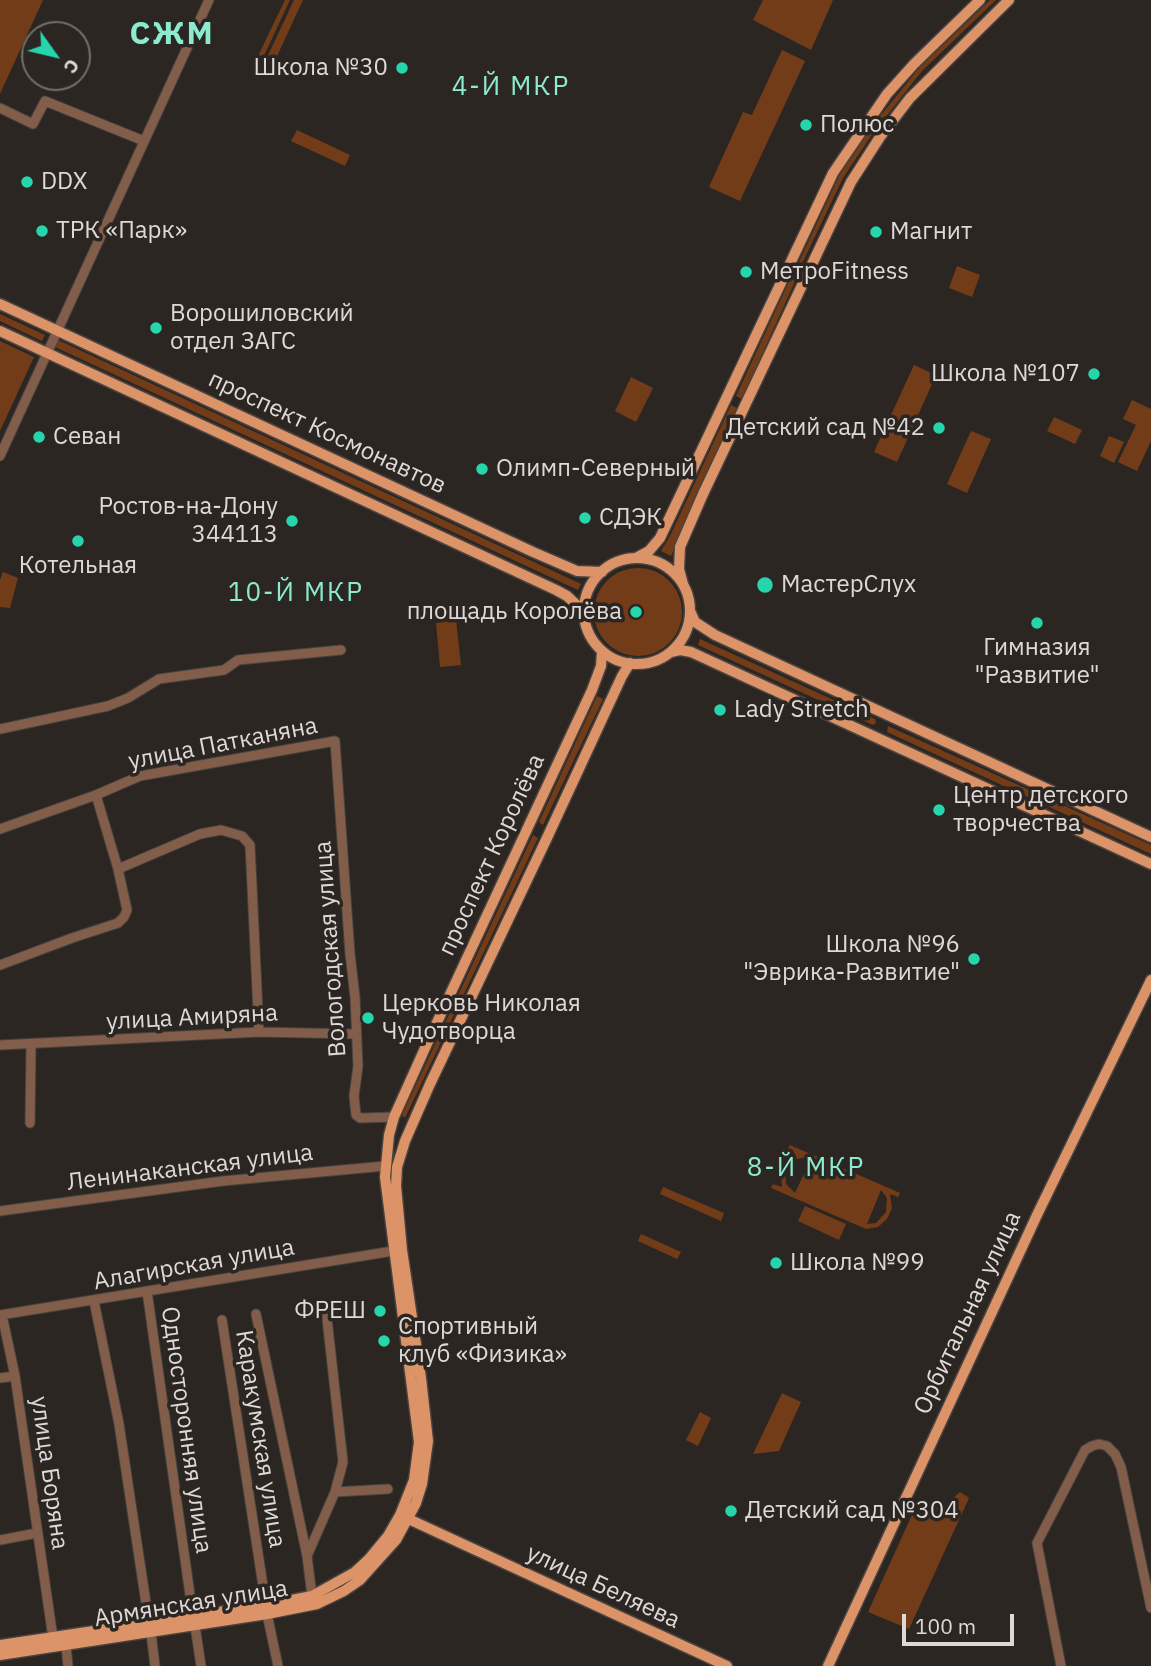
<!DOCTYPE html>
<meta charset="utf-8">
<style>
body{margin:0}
#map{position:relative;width:1151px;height:1666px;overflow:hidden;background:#2c2623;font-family:"IBM Plex Sans",sans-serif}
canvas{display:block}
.north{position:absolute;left:21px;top:21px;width:70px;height:70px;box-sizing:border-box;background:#2c2623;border:2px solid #736e6b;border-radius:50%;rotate:124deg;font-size:19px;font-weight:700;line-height:28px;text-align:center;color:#ded9d7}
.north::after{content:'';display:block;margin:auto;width:24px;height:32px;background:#27d5ad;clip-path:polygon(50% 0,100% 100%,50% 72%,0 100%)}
.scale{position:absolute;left:902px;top:1614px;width:112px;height:32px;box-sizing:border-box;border:4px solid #ded9d7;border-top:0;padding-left:9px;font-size:21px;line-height:24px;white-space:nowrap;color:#ded9d7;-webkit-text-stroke:5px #2c2623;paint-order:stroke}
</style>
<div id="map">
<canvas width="1151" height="1666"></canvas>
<div class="north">С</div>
<div class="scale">100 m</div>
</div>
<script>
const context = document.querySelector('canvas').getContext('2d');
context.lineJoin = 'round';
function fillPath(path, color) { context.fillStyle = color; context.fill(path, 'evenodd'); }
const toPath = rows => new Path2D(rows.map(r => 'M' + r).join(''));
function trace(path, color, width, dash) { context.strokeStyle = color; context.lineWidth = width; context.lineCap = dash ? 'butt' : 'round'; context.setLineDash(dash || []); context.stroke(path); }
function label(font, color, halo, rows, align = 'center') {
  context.font = font + ' "IBM Plex Sans",sans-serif'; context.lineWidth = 7; context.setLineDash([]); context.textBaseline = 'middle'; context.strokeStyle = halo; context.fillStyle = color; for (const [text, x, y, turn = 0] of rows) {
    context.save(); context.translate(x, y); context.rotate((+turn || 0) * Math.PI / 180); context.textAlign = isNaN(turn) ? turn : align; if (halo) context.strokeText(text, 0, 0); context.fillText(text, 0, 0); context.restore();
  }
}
fillPath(toPath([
 [0,0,43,0,0,94],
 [285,0,290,0,261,62,256,60],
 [294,0,303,0,272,67,264,64],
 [763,0,833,0,811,50,753,20],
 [990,0,996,0,922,71,873,133,843,178,801,266,798,264,839,176,869,130,919,68],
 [782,50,805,61,740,201,709,187,743,112,752,115],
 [297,130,350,155,345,166,291,141],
 [957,266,980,275,972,297,949,288],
 [792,275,797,277,742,399,736,396],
 [0,314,45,335,42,341,0,321],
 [58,340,581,584,578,590,55,347],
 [0,341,34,357,0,431],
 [914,365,936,375,897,462,874,452],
 [631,377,653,388,636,422,615,411],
 [1132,400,1151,409,1151,441,1137,471,1118,462,1136,425,1123,419],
 [731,405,737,408,671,556,661,551,670,536],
 [1054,417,1082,430,1075,444,1047,431],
 [971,431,991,439,967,493,947,484],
 [1109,436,1124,442,1114,463,1100,456],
 '594 612a44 44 0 1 1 88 0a44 44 0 1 1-88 0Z',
 [3,572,18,578,10,608,0,607,0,580],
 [456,620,461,665,440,667,436,623],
 [700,639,875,719,876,723,873,725,698,645],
 [597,696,603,699,543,825,539,822],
 [888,726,1151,845,1151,854,887,732],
 [533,835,538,838,405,1118,402,1115],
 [790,1145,900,1193,898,1197,890,1194,892,1208,887,1219,878,1227,866,1229,771,1188,773,1184,782,1187,781,1169,786,1159,795,1153,787,1150],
 [806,1157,811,1159,795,1193,786,1184,785,1170,793,1160],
 [881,1190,887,1198,886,1212,876,1223,867,1224],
 [663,1187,724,1213,721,1221,660,1194],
 [805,1206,846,1224,839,1240,798,1221],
 [641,1234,681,1252,677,1259,638,1241],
 [782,1393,801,1402,779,1451,753,1454],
 [700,1412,711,1418,698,1446,686,1440],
 [960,1492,969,1498,909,1629,868,1612,920,1497,942,1508]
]), '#733c18');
const minor = toPath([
 [0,108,33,124,45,101,144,141],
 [0,456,209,0],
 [0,729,108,706,128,698,159,679,224,670,238,660,341,650],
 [0,829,96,795,140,776,335,741,350,954,355,997,358,1066,354,1096,356,1115,360,1118,394,1117],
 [118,869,200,834,221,830,242,836,250,845,259,1032],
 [0,965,72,938,118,923,124,917,127,910,118,869,96,795],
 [0,1045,259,1032,356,1034],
 [30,1123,31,1045],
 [0,1211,223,1181,385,1166],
 [147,1291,193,1616],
 [94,1301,119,1424,149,1623],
 [256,1314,307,1556,312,1596],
 [0,1315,393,1251],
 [2,1315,15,1376,53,1638],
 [222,1320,266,1605],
 [0,1378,15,1376],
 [335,1492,388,1489],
 [0,1540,37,1533],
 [307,1556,335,1492,343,1462,326,1310],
 [267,1614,278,1666],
 [195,1626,201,1666],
 [151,1633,155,1666],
 [66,1646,68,1666],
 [1061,1666,1037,1543,1085,1450,1092,1446,1099,1444,1107,1446,1115,1454,1121,1467,1151,1608]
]);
const major = toPath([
 [0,304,533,552,577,571,602,572],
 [0,331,556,590,567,596,584,612],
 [636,558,649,551,660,538,833,173,887,94,914,64,980,0],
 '584 611a53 53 0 1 1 106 0a53 53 0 1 1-106 0Z',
 [683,584,679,569,680,547,703,494,851,182,880,137,910,98,1009,0],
 [691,613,695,622,715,635,1151,837],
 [671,652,680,650,691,652,1151,864],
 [402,1516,727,1666],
 [0,1645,266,1605,312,1596,355,1572,369,1559,388,1536,400,1515,414,1480,419,1442,385,1177,389,1135,394,1117,426,1046,592,690,601,666,602,651],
 [0,1655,267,1614,317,1604,344,1591,360,1580,396,1540,416,1503,422,1484,428,1441,421,1378,402,1250,396,1186,397,1167,405,1141,430,1084,546,840,622,676,630,663],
 [828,1666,1037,1215,1151,980]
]);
trace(minor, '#484340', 11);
trace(major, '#484340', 13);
trace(minor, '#825e4a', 9);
trace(major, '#dd9368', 10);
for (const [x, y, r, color] of [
 [402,68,7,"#27d5ad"],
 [806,125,7,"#27d5ad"],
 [27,182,7,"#27d5ad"],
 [42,231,7,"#27d5ad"],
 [876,232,7,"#27d5ad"],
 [746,272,7,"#27d5ad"],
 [156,328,7,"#27d5ad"],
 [1094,374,7,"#27d5ad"],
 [939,428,7,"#27d5ad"],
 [39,437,7,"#27d5ad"],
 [482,469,7,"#27d5ad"],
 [585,518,7,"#27d5ad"],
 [292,521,7,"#27d5ad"],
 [78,541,7,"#27d5ad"],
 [765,585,9,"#27d5ad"],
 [636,612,7,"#27d5ad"],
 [1037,623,7,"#27d5ad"],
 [720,710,7,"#27d5ad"],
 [939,810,7,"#27d5ad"],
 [974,959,7,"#27d5ad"],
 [368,1018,7,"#27d5ad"],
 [776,1263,7,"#27d5ad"],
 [380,1311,7,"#27d5ad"],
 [384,1341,7,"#27d5ad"],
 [731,1511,7,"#27d5ad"]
]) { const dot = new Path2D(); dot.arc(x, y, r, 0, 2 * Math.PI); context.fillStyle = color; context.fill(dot); trace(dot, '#2c2623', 2.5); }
label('24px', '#ded9d7', '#2c2623', [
 ["Школа №30",388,68,"right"],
 ["Полюс",820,125],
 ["DDX",41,182],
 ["ТРК «Парк»",56,231],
 ["Магнит",890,232],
 ["МетроFitness",760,272],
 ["Ворошиловский",170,314],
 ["отдел ЗАГС",170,342],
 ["Школа №107",1080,374,"right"],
 ["Детский сад №42",925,428,"right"],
 ["Севан",53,437],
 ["Олимп-Северный",496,469],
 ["Ростов-на-Дону",278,507,"right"],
 ["344113",278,535,"right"],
 ["СДЭК",599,518],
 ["Котельная",78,566,"center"],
 ["МастерСлух",781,585],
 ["площадь Королёва",622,612,"right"],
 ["Гимназия",1037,648,"center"],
 ["\"Развитие\"",1037,676,"center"],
 ["Lady Stretch",734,710],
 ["Центр детского",953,796],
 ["творчества",953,824],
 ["Школа №96",960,945,"right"],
 ["\"Эврика-Развитие\"",960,973,"right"],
 ["Церковь Николая",382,1004],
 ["Чудотворца",382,1032],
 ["Школа №99",790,1263],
 ["ФРЕШ",366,1311,"right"],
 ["Спортивный",398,1327],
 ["клуб «Физика»",398,1355],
 ["Детский сад №304",745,1511]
], 'left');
label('24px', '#ded9d7', '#2c2623', [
 ["проспект Космонавтов",327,433,25],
 ["улица Патканяна",223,744,-11],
 ["проспект Королёва",492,855,-65],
 ["Вологодская улица",331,949,-94],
 ["улица Амиряна",192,1018,-3],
 ["Ленинаканская улица",190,1168,-7],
 ["Алагирская улица",194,1265,-10],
 ["Орбитальная улица",968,1313,-65],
 ["Односторонняя улица",186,1430,82],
 ["Каракумская улица",260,1439,81],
 ["улица Боряна",49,1473,82],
 ["улица Беляева",603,1587,25],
 ["Армянская улица",191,1604,-9]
]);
context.letterSpacing = '2px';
label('26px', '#8cebce', '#2c2623', [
 ["4-Й МКР",511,87],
 ["10-Й МКР",296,593],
 ["8-Й МКР",806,1168]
]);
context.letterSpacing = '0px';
context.letterSpacing = '2px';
label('bold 32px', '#8cebce', '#2c2623', [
 ["СЖМ",172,35]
]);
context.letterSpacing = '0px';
</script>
